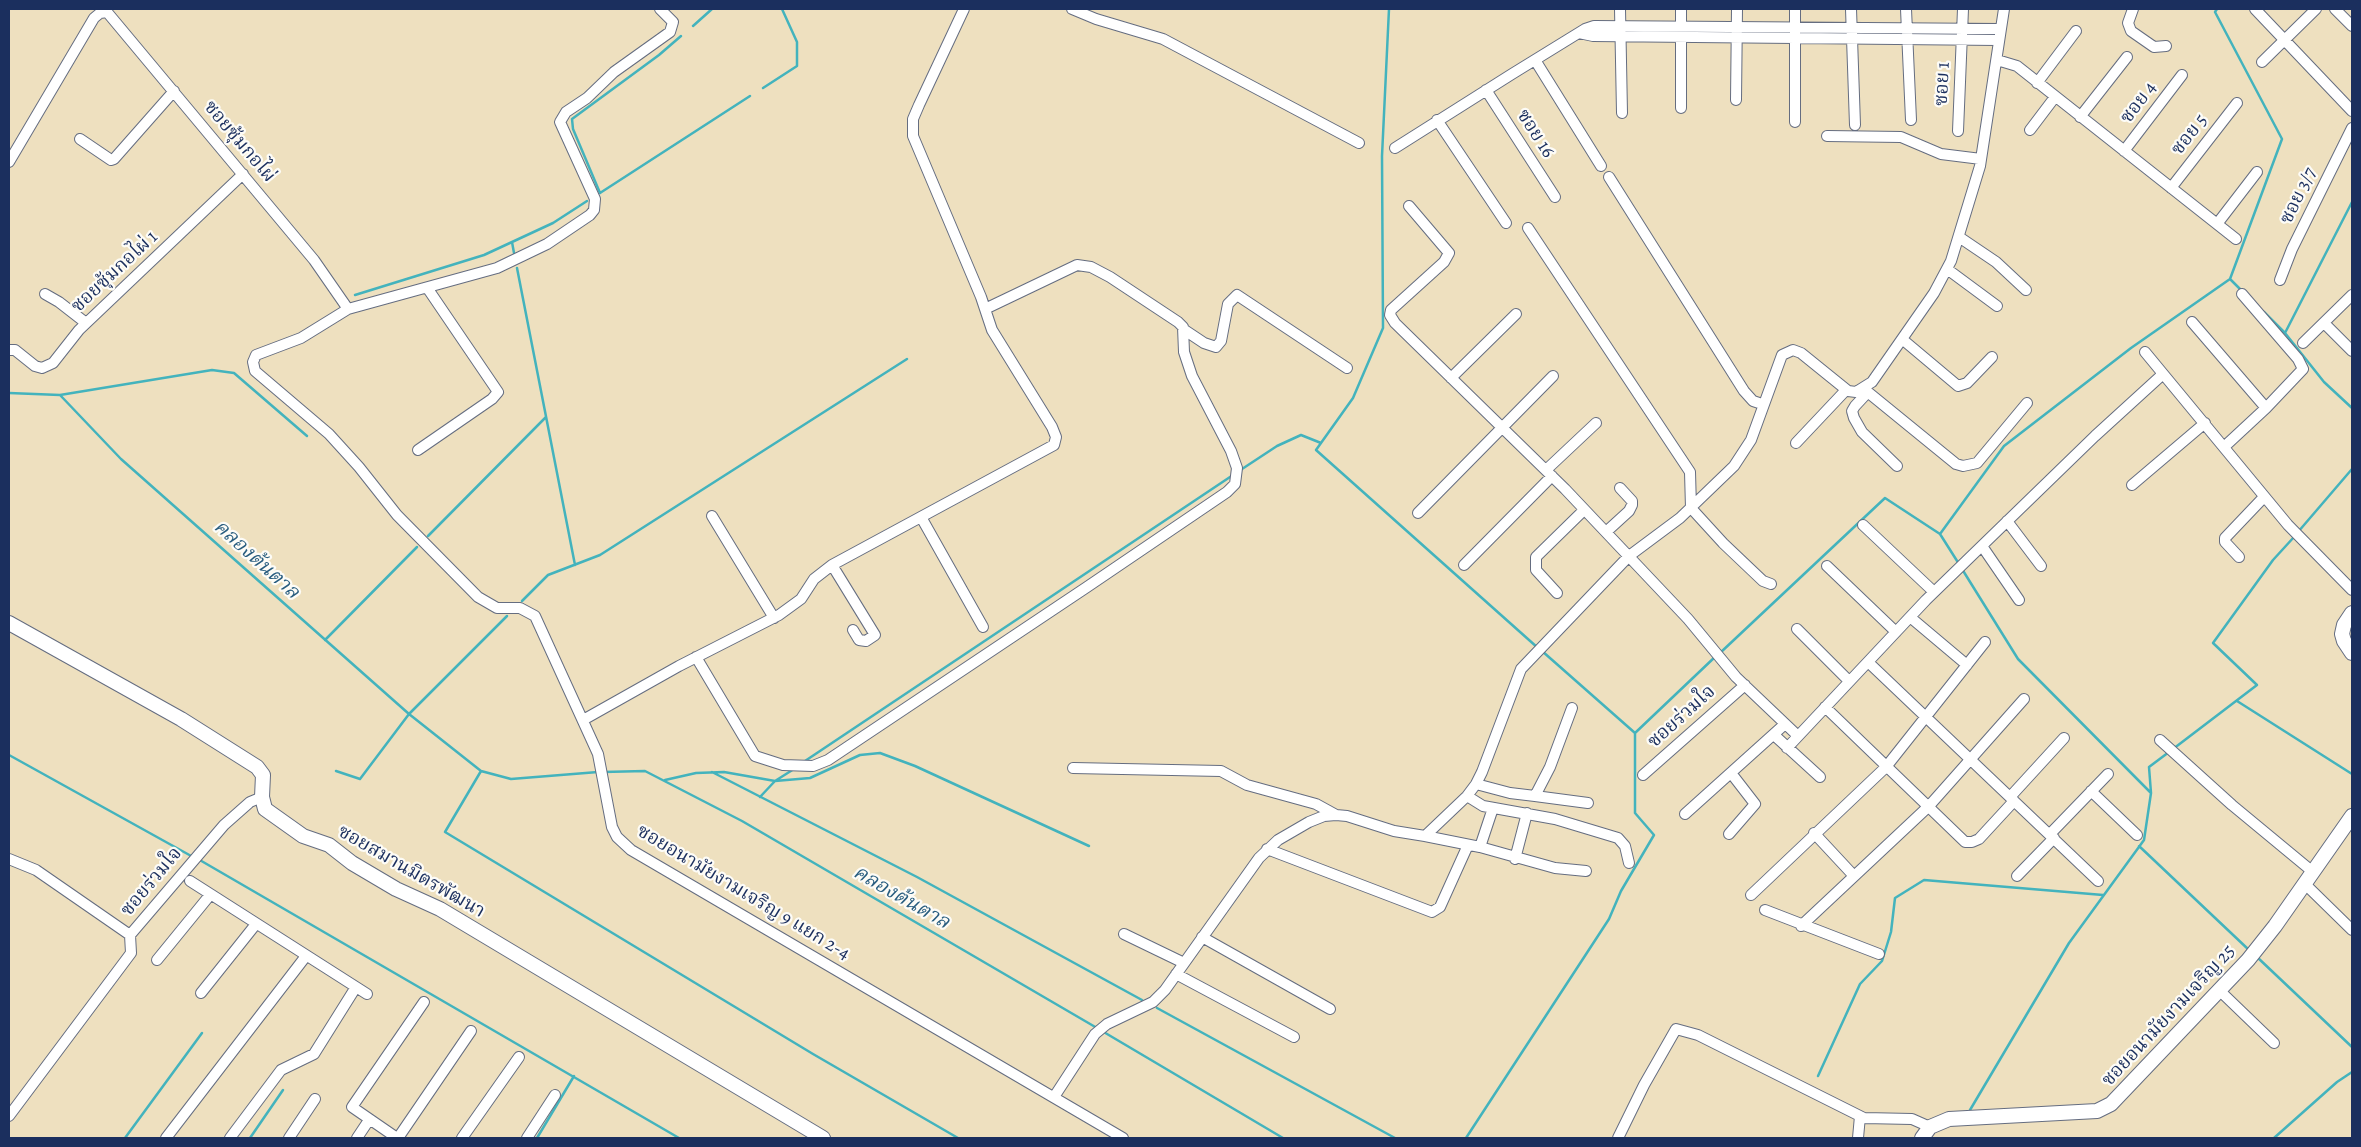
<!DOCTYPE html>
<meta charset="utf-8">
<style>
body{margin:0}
#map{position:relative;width:2361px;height:1147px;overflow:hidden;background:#eee0bf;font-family:Alegreya,serif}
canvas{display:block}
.frame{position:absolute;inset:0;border:10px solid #1b2f5e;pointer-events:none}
</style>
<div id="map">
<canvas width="2361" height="1147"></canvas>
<div class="frame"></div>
</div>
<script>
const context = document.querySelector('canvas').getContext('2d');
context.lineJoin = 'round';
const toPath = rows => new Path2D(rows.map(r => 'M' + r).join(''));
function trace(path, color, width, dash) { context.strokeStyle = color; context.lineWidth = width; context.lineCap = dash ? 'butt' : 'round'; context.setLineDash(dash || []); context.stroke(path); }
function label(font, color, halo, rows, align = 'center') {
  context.font = font + ' Alegreya,"Noto Serif Thai",serif'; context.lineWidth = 4.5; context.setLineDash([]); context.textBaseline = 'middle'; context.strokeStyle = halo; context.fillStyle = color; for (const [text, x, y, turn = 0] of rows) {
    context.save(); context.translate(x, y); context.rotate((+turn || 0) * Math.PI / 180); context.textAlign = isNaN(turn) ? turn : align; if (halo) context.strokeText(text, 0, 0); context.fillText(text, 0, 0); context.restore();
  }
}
trace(toPath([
 [1389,9,1382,156,1383,328,1353,398,1316,450,1538,648],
 [693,26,712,9],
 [681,36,659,55,572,119,573,129,600,193,750,96],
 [763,88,797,66,797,42,782,9],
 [512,242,514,253],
 [517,268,575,565],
 [2230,279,2242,291],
 [355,295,484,255,553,223,587,201],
 [2264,312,2285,333,2324,382,2352,408],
 [2285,333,2352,202],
 [9,393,60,395,121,459,409,714,481,771,445,832,813,1054,958,1138],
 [60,395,212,370,234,373,307,436],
 [1239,471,1277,446,1301,435,1321,443],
 [2298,532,2352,469],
 [1940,534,2004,446,2131,348,2230,279,2282,139,2215,12,2217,9],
 [428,536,546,417],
 [1962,569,2018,659,2151,793,2149,767,2169,752],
 [522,601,548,575,600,555,907,359],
 [325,640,417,547],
 [1542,651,1635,733],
 [1720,653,1885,498,1940,534,1959,564],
 [2237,701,2352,774],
 [2173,749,2257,685,2213,643,2273,560,2294,537],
 [9,755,193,857],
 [805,761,1233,475],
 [336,771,360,779,409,714,507,616],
 [481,771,511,779,598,772],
 [603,772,645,771,742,821,1097,1028],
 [712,772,917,877,1142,1000],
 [665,780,696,773,724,772,775,781,810,778,860,755,880,753,915,766,1089,846],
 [760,797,775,781,794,769],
 [2139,846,2249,950],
 [198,859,679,1138],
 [2257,957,2352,1047],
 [1157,1008,1395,1138],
 [1102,1031,1283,1138],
 [1818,1076,1860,984,1882,961,1891,932,1895,898,1924,880,2103,895],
 [1970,1110,2069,943,2144,840,2151,793],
 [125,1138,202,1033],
 [250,1138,283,1090],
 [537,1138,574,1076],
 [1466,1138,1609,919,1621,891,1654,835,1635,813,1635,733,1716,656],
 [2274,1138,2337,1082,2352,1072]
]), '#43b3bd', 2.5);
const minor = toPath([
 [660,9,673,22,670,32,614,72,587,98,566,112,560,122,595,199,594,210,590,215,547,244,497,268,348,309,301,338,256,355,253,362,255,371,329,434,359,467,397,515,478,597,497,608,520,608,535,616,598,754,612,827,617,837,631,850,1123,1138],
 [1072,9,1096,19,1163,39,1359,143],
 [1620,9,1622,113],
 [1681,9,1681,108],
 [1795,9,1795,122],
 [1851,9,1855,125],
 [1906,9,1911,120],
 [2133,9,2128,23,2131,31,2154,47,2166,46],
 [2255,9,2352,111],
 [2335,9,2352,26],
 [1579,33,1593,36,1998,40],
 [1535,60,1601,166],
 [1997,60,2017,66,2236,239],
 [2262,62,2316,9],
 [2037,83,2076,31],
 [1486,90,1555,197],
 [1736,100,1737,9],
 [2080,117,2127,57],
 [1437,120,1506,223],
 [2030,130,2055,97],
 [1958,131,1963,9],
 [1827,136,1901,137,1941,154,1981,159],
 [80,139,111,160,114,159,174,91],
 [1395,148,1512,74,1585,29,1594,26,2000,29],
 [2124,151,2182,75],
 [9,162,94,18,100,13,107,12,314,260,348,309],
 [1609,177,1744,391,1753,401,1762,404],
 [2171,188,2237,103],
 [1409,206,1449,253,1444,262,1391,310,1390,315,1395,323,1565,489,1688,619,1736,677,1798,736],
 [2217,224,2257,172],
 [1528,228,1690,472,1691,508,1723,543,1763,581,1771,584],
 [1959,237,1996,262,2026,290],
 [1947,269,1997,306],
 [2280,280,2292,249,2352,128],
 [45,294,59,302,86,323],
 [2192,322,2266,408],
 [2324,323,2352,351],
 [1183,329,1204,343,1216,347,1221,341,1228,304,1237,295,1347,368],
 [1902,339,1958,386,1967,383,1992,357],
 [2303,343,2352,295],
 [9,350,15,350,35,366,42,368,53,363,79,330,243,174],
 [2145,352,2288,525,2352,590],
 [1451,378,1516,314],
 [1864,389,1956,464,1963,466,1977,463,2027,403],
 [1868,392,1855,406,1852,411,1854,418,1862,432,1897,466],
 [1796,443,1846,390],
 [2224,447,2266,408,2303,369,2298,359,2242,294],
 [418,450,492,399,498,392,428,289],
 [1546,470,1596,423],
 [2132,485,2205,423],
 [1418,513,1553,376],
 [712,516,774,618],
 [921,517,983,627],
 [2007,521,2041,566],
 [1863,525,1934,592],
 [1606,532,1629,511,1632,505,1632,501,1620,488],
 [1982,546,2019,600],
 [2239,557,2225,542,2225,538,2264,497],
 [832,565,875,635,866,641,859,640,853,630],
 [1464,565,1552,476],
 [1827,566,1896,632],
 [1557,593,1536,570,1536,557,1584,510],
 [1910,617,1967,665],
 [1797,629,1849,681],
 [696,657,755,756,783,765,813,766,828,760,1087,587,1227,492,1235,484,1237,468,1231,451,1192,376,1184,352,1183,327,1178,322,1110,277,1091,267,1077,265,985,309],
 [1868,662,2098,881],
 [1825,707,1965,842,1972,842,1979,839,2014,801],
 [583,720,679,666,779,615,801,599,814,579,832,565,1054,445,1056,437,1052,427,992,330,981,297,913,136,913,119,919,105,964,9],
 [1774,735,1820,777],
 [2160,740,2232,805,2313,872],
 [1787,748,1926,600,2095,436,2163,374],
 [1073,768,1221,771,1247,785,1316,804,1336,815],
 [1643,775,1745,685],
 [1476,784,1510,793,1535,796,1550,767,1572,708],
 [2091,791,2137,835],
 [1467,796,1483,806,1555,819,1618,838,1625,846,1629,863],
 [1535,796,1588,803],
 [2010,797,2064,738],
 [1685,814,1785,724],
 [1814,833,1854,876],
 [1729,834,1755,804,1731,773],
 [2050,834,2108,774],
 [1425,836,1480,847,1555,868,1586,871],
 [1480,847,1493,808],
 [1267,849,1432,912,1440,907,1468,845],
 [9,859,36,870,130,935,224,825,250,802,262,797],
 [1515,859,1527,813],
 [2017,876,2054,838],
 [190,881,367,994],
 [2305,884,2352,930],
 [1751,895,1886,767,1985,642],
 [1765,910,1879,954],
 [1801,926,1929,806,2024,699],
 [1124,934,1184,963],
 [1202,937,1330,1009],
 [157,960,210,895],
 [1176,974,1294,1037],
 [2219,990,2274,1043],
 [201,993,256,924],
 [1054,1097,1095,1034,1107,1024,1153,1002,1165,990,1259,858,1278,840,1309,822,1324,816,1336,815,1347,816,1394,831,1425,836,1467,796,1476,784,1482,772,1521,669,1629,556,1680,518,1734,466,1751,440,1782,355,1793,350,1801,353,1848,391,1856,392,1872,382,1934,293,1951,261,1980,166,2004,9],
 [9,1116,131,953,130,935],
 [166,1138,306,956],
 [230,1138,281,1070,314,1054,356,987],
 [289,1138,315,1099],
 [357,1138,369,1120],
 [397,1138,352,1107,424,1002],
 [398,1138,471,1031],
 [462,1138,519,1057],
 [527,1138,555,1095],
 [1618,1138,1644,1085,1676,1029,1698,1035,1864,1118,1912,1119,1930,1127],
 [1858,1138,1860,1116]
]);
const tertiary = toPath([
 [2352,613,2344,625,2342,634,2344,641,2352,653],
 [9,623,181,719,257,767,263,775,262,797,265,809,303,836,329,845,352,863,396,889,440,909,823,1138],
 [1922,1138,1930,1127,1949,1119,2097,1111,2111,1104,2248,960,2275,926,2352,816]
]);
trace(minor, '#656d80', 12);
trace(tertiary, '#656d80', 16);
trace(minor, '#fff', 10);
trace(tertiary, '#fff', 14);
label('19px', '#1b2f5e', '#fdfcf7', [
 ["ซอย 1",1943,84,-87],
 ["ซอย 4",2139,103,-53],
 ["ซอย 16",1535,134,57],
 ["ซอย 5",2190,135,-52],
 ["ซอยซุ้มกอไผ่",239,142,50],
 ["ซอย 3/7",2299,196,-64],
 ["ซอยซุ้มกอไผ่ 1",115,272,-43],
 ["ซอยร่วมใจ",1682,717,-42],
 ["ซอยสมานมิตรพัฒนา",411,872,30],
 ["ซอยร่วมใจ",152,882,-50],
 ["ซอยอนามัยงามเจริญ 9 แยก 2-4",743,893,31],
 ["ซอยอนามัยงามเจริญ 25",2169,1016,-47]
]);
label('italic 20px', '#295d7f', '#fdfcf7', [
 ["คลองต้นตาล",256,560,42],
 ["คลองต้นตาล",901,898,30]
]);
</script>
